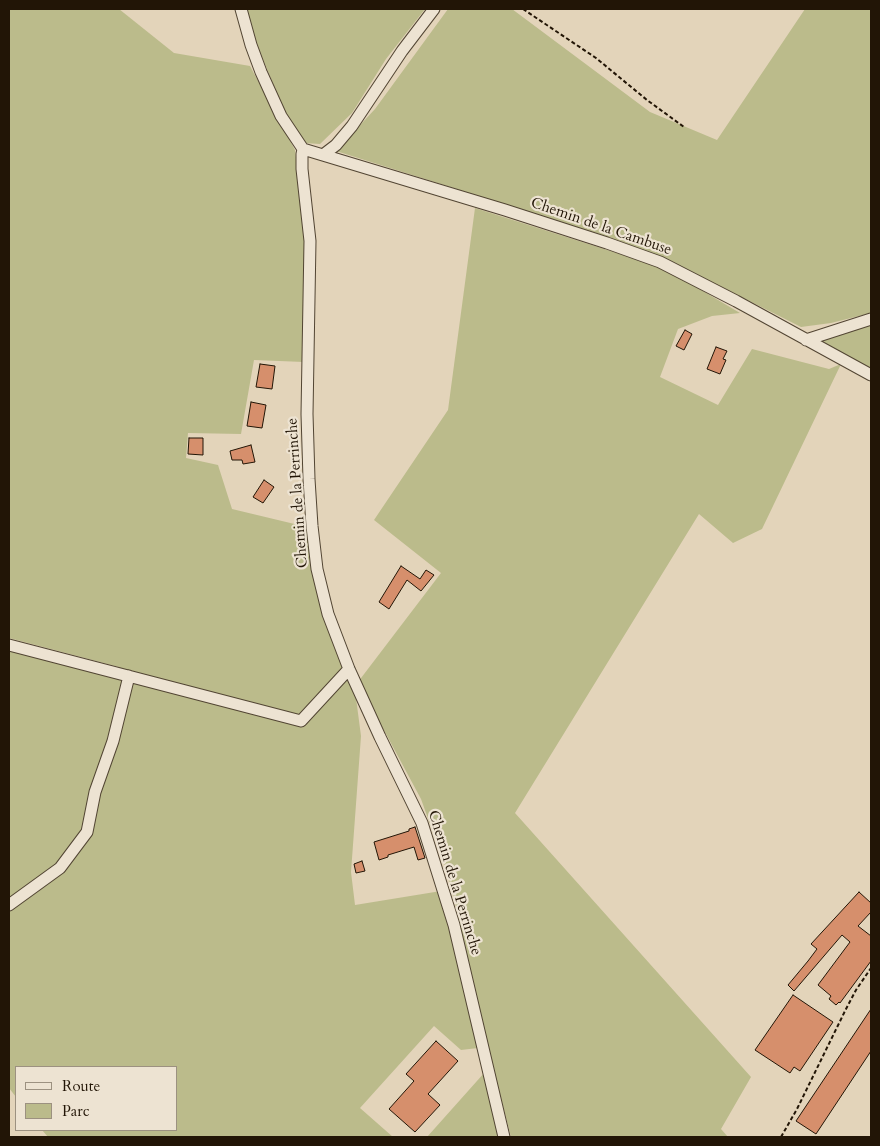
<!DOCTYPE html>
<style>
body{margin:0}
#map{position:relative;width:880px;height:1146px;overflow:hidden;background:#e3d4ba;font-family:Cardo,serif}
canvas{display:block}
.frame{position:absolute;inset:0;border:10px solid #221506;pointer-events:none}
.legend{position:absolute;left:15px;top:1066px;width:162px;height:65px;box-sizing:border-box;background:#ede3d2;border:1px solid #9c9180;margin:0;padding:6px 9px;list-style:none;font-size:15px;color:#221506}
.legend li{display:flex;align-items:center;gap:10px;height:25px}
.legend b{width:25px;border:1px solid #9c9180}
</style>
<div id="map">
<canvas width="880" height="1146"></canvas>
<div class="frame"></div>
<ul class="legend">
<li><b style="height:6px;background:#ede3d2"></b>Route</li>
<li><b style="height:14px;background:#bbbb8b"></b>Parc</li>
</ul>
</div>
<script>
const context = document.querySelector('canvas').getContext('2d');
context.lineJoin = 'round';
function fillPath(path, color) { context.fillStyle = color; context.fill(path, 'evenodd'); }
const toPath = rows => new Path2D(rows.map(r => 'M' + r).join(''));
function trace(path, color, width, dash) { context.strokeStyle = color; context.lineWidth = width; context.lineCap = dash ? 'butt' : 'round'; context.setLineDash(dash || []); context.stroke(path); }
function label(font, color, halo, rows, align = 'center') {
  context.font = font + ' Cardo,serif'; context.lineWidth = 4.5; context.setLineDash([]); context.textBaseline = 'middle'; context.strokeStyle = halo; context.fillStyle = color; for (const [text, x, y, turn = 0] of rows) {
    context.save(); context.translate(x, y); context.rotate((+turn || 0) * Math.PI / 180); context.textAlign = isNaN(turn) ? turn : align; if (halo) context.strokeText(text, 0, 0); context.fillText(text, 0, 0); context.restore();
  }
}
fillPath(toPath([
 [9,9,119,9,174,53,250,66,295,150,305,232,304,362,254,360,241,434,188,433,186,458,218,465,232,509,307,527,340,653,356,698,361,736,351,872,355,905,441,891,478,1048,461,1050,434,1026,360,1108,393,1137,48,1137,42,1130,176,1130,176,1067,16,1067,16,1097,9,1088,9,651,116,676,119,667,9,638],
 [246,9,425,9,386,59,352,113,320,144,304,143,287,117,259,50],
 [448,9,512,9,650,112,717,140,805,9,871,9,871,313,831,323,801,327,662,257,609,237,336,151,375,109],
 [475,208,664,268,740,313,712,316,678,329,660,377,718,405,752,349,829,369,841,364,762,529,733,543,699,514,515,813,751,1077,721,1129,728,1137,511,1137,494,1071,453,894,444,863,421,799,358,682,441,573,374,520,448,410],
 [871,324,871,370,821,341,823,337],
 [485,1072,498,1137,427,1137]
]), '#bbbb8b');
const building = toPath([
 [685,330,692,334,684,350,676,346,685,330],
 [716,347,727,351,723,359,726,360,720,374,707,369,716,347],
 [260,364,275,366,272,389,256,387,260,364],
 [251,402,266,405,262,428,247,426,251,402],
 [189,438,203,438,203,455,188,454,189,438],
 [251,445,255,462,243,464,242,460,232,460,230,451,251,445],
 [264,480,274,487,263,503,253,497,264,480],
 [401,566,420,579,426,570,434,575,421,591,407,580,389,609,379,602,401,566],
 [415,827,425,858,418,860,414,847,388,855,388,857,379,860,374,842,409,831,409,829,415,827],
 [362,861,365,871,356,873,354,864,362,861],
 [859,892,871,903,871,912,858,926,871,936,871,961,840,1003,839,1002,836,1005,829,999,831,996,818,985,850,942,842,935,794,991,788,985,808,961,817,949,811,944,859,892],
 [793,995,833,1022,800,1071,794,1067,790,1073,755,1050,793,995],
 [871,1009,871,1051,816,1134,796,1121,871,1009],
 [436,1041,458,1061,428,1094,440,1105,415,1132,389,1109,414,1081,406,1074,436,1041]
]);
fillPath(building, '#d68f6c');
trace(building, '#221506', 1);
const minor = toPath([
 [241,9,251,45,261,72,281,116,303,149,302,154,302,169,310,241,307,414,309,479,312,526,317,569,328,614,349,669,380,737,422,823,454,925,504,1137],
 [303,149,505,210,607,243,660,262,736,301,871,375],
 [323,155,336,145,352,126,402,51,434,9],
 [806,340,871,319],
 [9,645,301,721,349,669],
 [9,905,60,868,87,832,95,792,113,741,129,676]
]);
trace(minor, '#524533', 13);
trace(toPath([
 [523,9,596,58,647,100,684,127],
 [781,1137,797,1109,846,1009,856,990,871,968]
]), '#221506', 2, [4, 2.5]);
trace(minor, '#ede3d2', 11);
label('15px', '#221506', '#ede3d2', [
 ["Chemin de la Cambuse",601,227,19],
 ["Chemin de la Perrinche",298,493,-94],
 ["Chemin de la Perrinche",454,883,73]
]);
</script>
